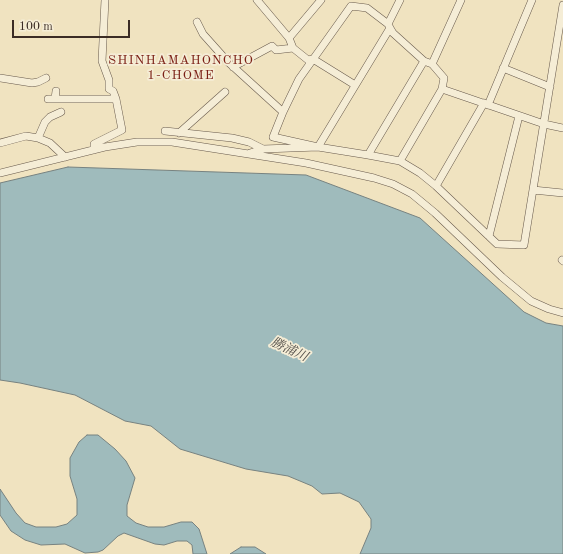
<!DOCTYPE html>
<meta charset="utf-8">
<style>
body{margin:0}
#map{position:relative;width:563px;height:554px;overflow:hidden;background:#f0e3c0;font-family:"Old Standard TT",serif}
canvas{display:block}
.scale{position:absolute;left:12px;top:20px;width:118px;height:18px;box-sizing:border-box;border:2px solid #3b2c25;border-top:0;padding-left:5px;font-size:12px;line-height:14px;white-space:nowrap;color:#3b2c25;-webkit-text-stroke:3px #f5edd6;paint-order:stroke}
</style>
<div id="map">
<canvas width="563" height="554"></canvas>
<div class="scale">100 m</div>
</div>
<script>
const context = document.querySelector('canvas').getContext('2d');
context.lineJoin = 'round';
function fillPath(path, color) { context.fillStyle = color; context.fill(path, 'evenodd'); }
const toPath = rows => new Path2D(rows.map(r => 'M' + r).join(''));
function trace(path, color, width, dash) { context.strokeStyle = color; context.lineWidth = width; context.lineCap = dash ? 'butt' : 'round'; context.setLineDash(dash || []); context.stroke(path); }
function label(font, color, halo, rows, align = 'center') {
  context.font = font + ' "Old Standard TT","Noto Serif JP",serif'; context.lineWidth = 3.5; context.setLineDash([]); context.textBaseline = 'middle'; context.strokeStyle = halo; context.fillStyle = color; for (const [text, x, y, turn = 0] of rows) {
    context.save(); context.translate(x, y); context.rotate((+turn || 0) * Math.PI / 180); context.textAlign = isNaN(turn) ? turn : align; if (halo) context.strokeText(text, 0, 0); context.fillText(text, 0, 0); context.restore();
  }
}
const water = toPath([
 [68,167,306,175,420,218,524,312,546,323,563,326,563,554,360,554,371,528,371,519,359,502,340,493,322,494,312,486,288,476,246,469,180,449,151,426,125,421,75,395,20,383,0,380,0,183,68,167],
 [87,435,98,435,115,449,126,461,135,478,127,505,127,516,136,523,148,527,164,527,181,522,192,522,199,529,207,554,193,554,192,545,187,541,177,541,164,545,155,544,124,533,118,536,103,550,98,552,85,553,65,544,41,545,25,540,11,531,0,515,0,489,16,513,25,523,36,527,56,527,67,524,77,515,77,499,70,476,70,458,79,442,87,435],
 [241,547,255,547,266,554,230,554,241,547]
]);
fillPath(water, '#9fbbbc');
trace(water, '#778280', 1);
const minor = toPath([
 [105,0,102,61,109,80,109,89,113,91,116,99],
 [257,0,289,38,293,48,308,60,313,59,355,85],
 [197,22,203,34,228,62,283,112],
 [388,24,400,0],
 [390,28,318,147,273,137,283,112,299,79,351,6,367,8,388,24,390,28,393,33,424,61,432,64,444,78,442,89,400,161],
 [289,38,321,0],
 [432,64,461,0],
 [233,67,272,46,276,50,293,48],
 [503,68,550,87],
 [0,78,32,83,38,82,46,78],
 [442,89,544,124,563,128],
 [48,99,116,99,122,130,94,144,94,150],
 [55,99,56,91],
 [488,105,532,0],
 [165,131,232,138,249,142,263,149],
 [179,133,225,92],
 [38,138,45,122,50,117,61,112],
 [0,143,26,136,38,138,50,143,65,157],
 [250,153,263,149,318,147,368,155,400,161,420,173,436,186,497,244,524,245,563,5],
 [368,155,424,61],
 [0,173,105,147,137,142,172,142,306,163,374,178,393,184,412,194,435,213,502,277,531,301,549,309,563,313],
 [436,186,484,103],
 [533,190,563,193],
 [489,236,519,116],
 [562,260,563,261]
]);
trace(minor, '#685a4c', 8);
trace(minor, '#f5edd6', 7);
context.letterSpacing = '1px';
label('13px', '#7a1f14', '#f5edd6', [
 ["SHINHAMAHONCHO",181,61],
 ["1-CHOME",181,76]
]);
context.letterSpacing = '0px';
label('italic 13px', '#54504b', '#f5edd6', [
 ["勝浦川",289,350,25]
]);
</script>
